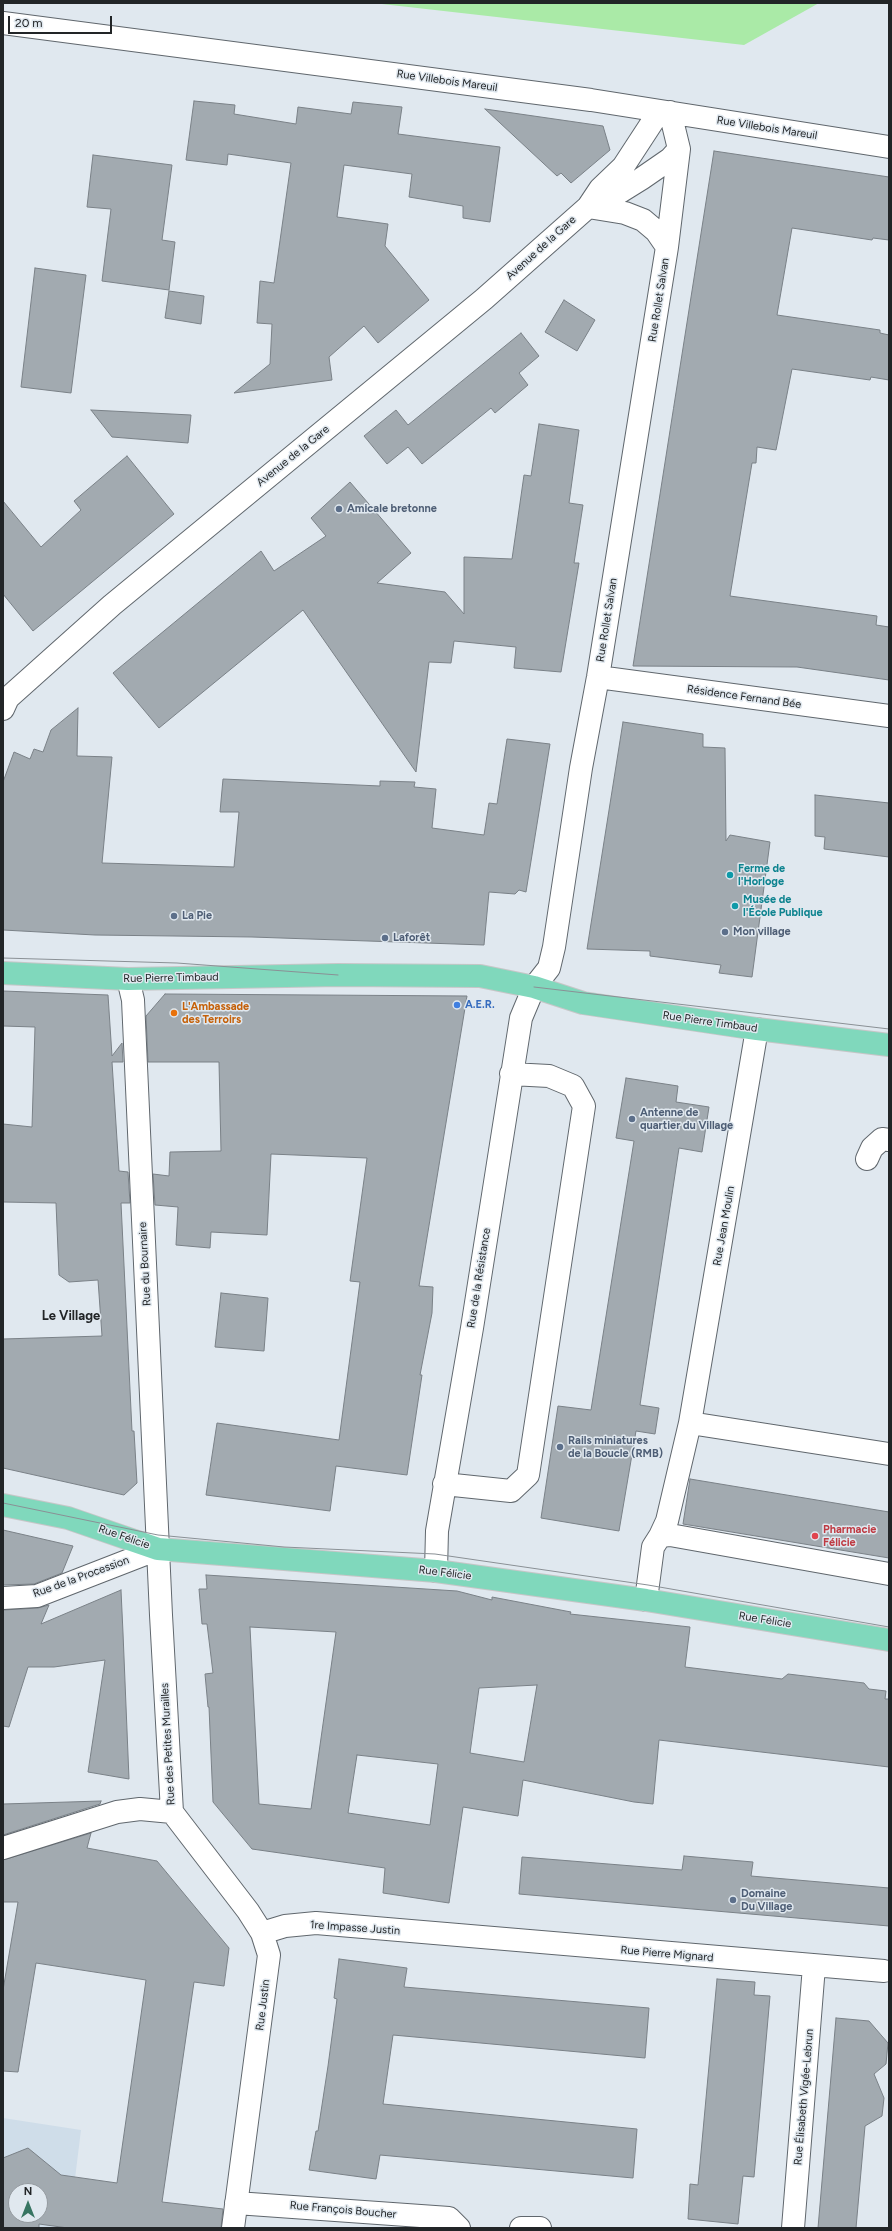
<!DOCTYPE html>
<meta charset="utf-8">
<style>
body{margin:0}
#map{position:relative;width:892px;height:2231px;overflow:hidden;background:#e0e8ef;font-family:Figtree,sans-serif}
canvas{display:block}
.frame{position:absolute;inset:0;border:4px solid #222527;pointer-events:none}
.north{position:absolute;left:8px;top:2183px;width:40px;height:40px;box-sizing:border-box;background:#e0e8ef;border:1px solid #949a9f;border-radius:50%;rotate:0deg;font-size:11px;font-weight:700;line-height:16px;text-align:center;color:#222527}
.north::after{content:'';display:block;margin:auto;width:14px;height:18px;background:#377562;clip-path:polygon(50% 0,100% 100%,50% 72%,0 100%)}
.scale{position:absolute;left:8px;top:16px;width:104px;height:18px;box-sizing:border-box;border:2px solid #222527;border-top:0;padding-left:5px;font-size:12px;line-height:14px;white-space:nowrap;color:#222527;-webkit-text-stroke:3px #e0e8ef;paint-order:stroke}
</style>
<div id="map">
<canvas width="892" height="2231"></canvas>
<div class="frame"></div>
<div class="north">N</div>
<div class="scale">20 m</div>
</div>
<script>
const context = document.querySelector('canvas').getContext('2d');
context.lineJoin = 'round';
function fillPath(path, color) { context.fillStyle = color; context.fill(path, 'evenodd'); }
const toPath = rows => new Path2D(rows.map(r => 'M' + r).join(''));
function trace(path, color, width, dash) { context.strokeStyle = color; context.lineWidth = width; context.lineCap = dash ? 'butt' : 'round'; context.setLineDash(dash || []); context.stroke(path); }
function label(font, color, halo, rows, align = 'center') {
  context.font = font + ' Figtree,sans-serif'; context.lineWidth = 3; context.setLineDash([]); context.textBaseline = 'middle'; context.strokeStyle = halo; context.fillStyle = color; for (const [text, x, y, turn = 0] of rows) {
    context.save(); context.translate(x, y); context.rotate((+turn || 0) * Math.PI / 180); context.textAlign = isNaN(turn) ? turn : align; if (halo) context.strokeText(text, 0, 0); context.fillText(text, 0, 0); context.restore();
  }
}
fillPath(toPath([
 [3,2118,81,2130,69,2227,3,2228],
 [16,2191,40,2191,40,2215,16,2215]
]), '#cfdde9');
fillPath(toPath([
 [373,3,819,3,744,45]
]), '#aaeaa7');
const building = toPath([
 [194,101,235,105,234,114,296,124,298,107,351,114,353,102,402,107,398,134,500,147,490,222,463,218,463,206,409,197,412,174,344,165,337,217,388,224,385,246,429,300,378,343,364,326,329,357,332,380,234,393,270,364,272,324,257,323,260,281,274,283,291,163,228,154,227,165,186,160,194,101],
 [485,109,603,126,610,150,571,183,561,173,557,176,485,109],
 [714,151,889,177,889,240,873,238,872,240,792,228,777,315,880,330,880,333,889,335,889,380,871,377,870,380,792,369,776,450,757,447,756,463,752,463,730,596,877,616,876,625,889,627,889,680,797,667,633,666,714,151],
 [93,155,172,165,162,240,175,242,169,290,102,281,111,209,87,207,93,155],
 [35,268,86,275,71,393,21,387,35,268],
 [169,291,204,296,201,324,165,318,169,291],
 [564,300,595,320,577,351,545,332,564,300],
 [521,333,539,356,519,373,528,385,495,413,491,408,422,464,408,447,387,464,364,436,396,410,408,425,521,333],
 [91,410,191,415,188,443,112,437,91,410],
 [539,424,579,430,569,503,583,505,574,563,579,563,561,672,514,668,516,647,454,641,451,663,429,662,416,772,303,610,159,728,113,673,261,551,274,571,326,536,311,518,350,482,411,553,377,583,445,592,464,614,464,557,512,559,524,475,531,476,539,424],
 [127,456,174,514,33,631,3,594,3,501,41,547,81,510,74,501,127,456],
 [78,708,77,756,112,757,102,863,234,867,239,812,220,812,223,779,380,786,380,781,415,782,414,787,436,789,432,828,484,835,489,803,497,804,507,739,550,744,526,892,519,890,515,894,489,892,484,945,252,937,95,935,3,930,3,782,14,752,30,759,34,749,43,752,51,730,78,708],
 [623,722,703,734,703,747,725,748,726,841,730,835,770,842,752,977,719,973,721,965,650,956,650,951,587,949,623,722],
 [815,795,889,803,889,857,824,849,825,837,815,836,815,795],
 [3,991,108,995,112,1056,122,1043,123,1062,112,1062,119,1171,128,1172,130,1203,121,1203,132,1431,134,1431,137,1483,124,1495,3,1468,3,1339,102,1336,98,1280,69,1282,59,1275,56,1203,3,1202,3,1124,32,1127,35,1027,3,1026,3,991],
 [165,994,467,996,419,1286,433,1287,432,1313,420,1375,422,1375,407,1475,336,1466,330,1511,206,1495,217,1423,339,1440,360,1282,350,1281,367,1158,271,1154,267,1235,211,1232,210,1248,176,1245,178,1207,155,1205,153,1174,169,1176,170,1152,221,1151,219,1062,148,1062,146,1016,165,994],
 [626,1078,678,1086,676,1102,709,1107,702,1152,679,1148,640,1405,659,1408,655,1434,636,1431,619,1531,541,1518,558,1406,591,1410,634,1141,616,1138,626,1078],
 [221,1293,268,1298,264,1351,215,1347,221,1293],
 [690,1479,889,1512,889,1558,683,1524,690,1479],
 [3,1530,73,1546,62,1573,34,1584,3,1585,3,1530],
 [206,1575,457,1591,492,1600,492,1597,571,1612,570,1614,690,1627,685,1667,782,1679,788,1674,864,1683,869,1689,886,1691,885,1699,889,1699,889,1767,659,1740,653,1804,634,1802,523,1780,518,1816,463,1807,449,1903,383,1893,385,1868,252,1849,213,1802,209,1707,208,1707,205,1674,213,1673,207,1624,202,1624,199,1589,207,1589,206,1575],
 [250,1627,336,1632,311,1809,259,1804,250,1627],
 [537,1685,524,1762,470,1753,479,1688,537,1685],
 [357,1755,438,1764,430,1825,348,1813,357,1755],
 [121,1590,123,1633,129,1779,88,1772,105,1660,54,1667,28,1667,9,1727,3,1726,3,1610,38,1608,49,1605,41,1624,121,1590],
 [101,1801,100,1804,3,1835,3,1804,101,1801],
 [91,1833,87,1848,157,1861,229,1948,224,1986,194,1982,162,2202,223,2209,221,2228,68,2228,39,2224,39,2228,3,2228,3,2158,28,2148,61,2175,117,2183,146,1980,36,1963,18,2072,3,2071,3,1990,18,1902,3,1902,3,1860,91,1833],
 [16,2191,40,2191,40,2215,16,2215,16,2191],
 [684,1856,753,1862,751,1876,889,1888,889,1926,519,1894,522,1857,682,1870,684,1856],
 [339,1959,407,1968,404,1987,649,2008,645,2058,393,2035,383,2104,637,2129,633,2178,380,2155,376,2179,309,2170,316,2131,318,2131,328,2066,337,1999,334,1998,339,1959],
 [717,1979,755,1982,754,1995,770,1996,754,2177,743,2176,738,2224,688,2219,690,2184,698,2185,717,1979],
 [836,2018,869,2021,888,2043,886,2064,874,2074,884,2098,882,2116,865,2126,856,2228,818,2228,836,2018]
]);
fillPath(building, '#a2aab0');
trace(building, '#7a8187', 1);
const minor = toPath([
 [3,23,591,100,889,147],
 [591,205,612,197,641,179,670,159,679,149],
 [588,207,625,213,643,220,656,231,667,247],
 [598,677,889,716],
 [3,709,8,698,112,605,484,299,588,207,600,189,623,167,655,118,670,112,679,149,667,247,598,677,581,768,554,947,549,968,534,987,521,1018,472,1328,437,1531,436,1571],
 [128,979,133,1000,161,1615,172,1812],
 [757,1029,690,1423,889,1454],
 [867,1159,872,1148,882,1139,889,1140],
 [444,1484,511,1491,528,1475,584,1106,573,1086,549,1076,511,1074],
 [660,1536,670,1535,889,1574],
 [3,1598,37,1596,158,1549],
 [646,1600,653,1547,660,1536,667,1521,690,1423],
 [172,1812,248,1911,262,1933,269,1955,233,2228],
 [3,1848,117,1812,140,1809,172,1812],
 [262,1933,285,1926,316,1923,884,1971],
 [236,2203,449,2218,459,2228],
 [521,2228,540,2228],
 [793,2228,814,1966]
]);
const major = toPath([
 [3,973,128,979,338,975,480,976,534,987,583,1003,757,1029,889,1045],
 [3,1505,68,1518,158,1549,436,1571,646,1600,889,1640]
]);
trace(minor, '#60676d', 24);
trace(major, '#c6c6c7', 24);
trace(minor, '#fff', 22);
trace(major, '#80d8bc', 22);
trace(toPath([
 [3,958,177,963,338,975],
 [534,987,889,1029],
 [3,1503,158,1535,284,1547,435,1554,648,1585,889,1627]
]), '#8a9095', 1);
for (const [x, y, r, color] of [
 [339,509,4,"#5c6f8a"],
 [730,875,4,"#0f9aa8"],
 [735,906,4,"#0f9aa8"],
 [174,916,4,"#5c6f8a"],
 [725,932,4,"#5c6f8a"],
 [385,938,4,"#5c6f8a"],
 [457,1005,4,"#3f7fe0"],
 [174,1013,4,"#e8710a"],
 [632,1119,4,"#5c6f8a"],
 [560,1447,4,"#5c6f8a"],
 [815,1536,4,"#e0444e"],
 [733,1900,4,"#5c6f8a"]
]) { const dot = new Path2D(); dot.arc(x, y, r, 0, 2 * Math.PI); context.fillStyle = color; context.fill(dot); trace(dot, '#e0e8ef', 1.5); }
label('11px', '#222527', '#e0e8ef', [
 ["Rue Villebois Mareuil",447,81,8],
 ["Rue Villebois Mareuil",767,128,9],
 ["Avenue de la Gare",541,248,-42],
 ["Rue Rollet Salvan",659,300,-81],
 ["Avenue de la Gare",293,456,-39],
 ["Rue Rollet Salvan",607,620,-81],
 ["Résidence Fernand Bée",744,697,8],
 ["Rue Pierre Timbaud",171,978,-1],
 ["Rue Pierre Timbaud",710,1022,8],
 ["Rue Jean Moulin",724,1226,-80],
 ["Rue du Bournaire",145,1264,-93],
 ["Rue de la Résistance",479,1278,-81],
 ["Rue Félicie",124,1537,19],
 ["Rue Félicie",445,1573,7],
 ["Rue de la Procession",81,1577,-20],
 ["Rue Félicie",765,1620,9],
 ["Rue des Petites Murailles",168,1744,-93],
 ["1re Impasse Justin",355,1928,4],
 ["Rue Pierre Mignard",667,1954,5],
 ["Rue Justin",263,2005,-83],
 ["Rue Élisabeth Vigée-Lebrun",804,2097,-85],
 ["Rue François Boucher",343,2210,5]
]);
label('bold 11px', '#4e5e75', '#e0e8ef', [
 ["Amicale bretonne",347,509],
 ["La Pie",182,916],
 ["Mon village",733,932],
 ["Laforêt",393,938],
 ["Antenne de",640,1113],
 ["quartier du Village",640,1126],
 ["Rails miniatures",568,1441],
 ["de la Boucle (RMB)",568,1454],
 ["Domaine",741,1894],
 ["Du Village",741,1907]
], 'left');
label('bold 11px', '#0d838f', '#e0e8ef', [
 ["Ferme de",738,869],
 ["l'Horloge",738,882],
 ["Musée de",743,900],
 ["l'École Publique",743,913]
], 'left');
label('bold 11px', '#366cbe', '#e0e8ef', [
 ["A.E.R.",465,1005]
], 'left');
label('bold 11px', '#c56008', '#e0e8ef', [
 ["L'Ambassade",182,1007],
 ["des Terroirs",182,1020]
], 'left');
label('bold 11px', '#be3a42', '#e0e8ef', [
 ["Pharmacie",823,1530],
 ["Félicie",823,1543]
], 'left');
label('bold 13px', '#222527', '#e0e8ef', [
 ["Le Village",71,1316]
]);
</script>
